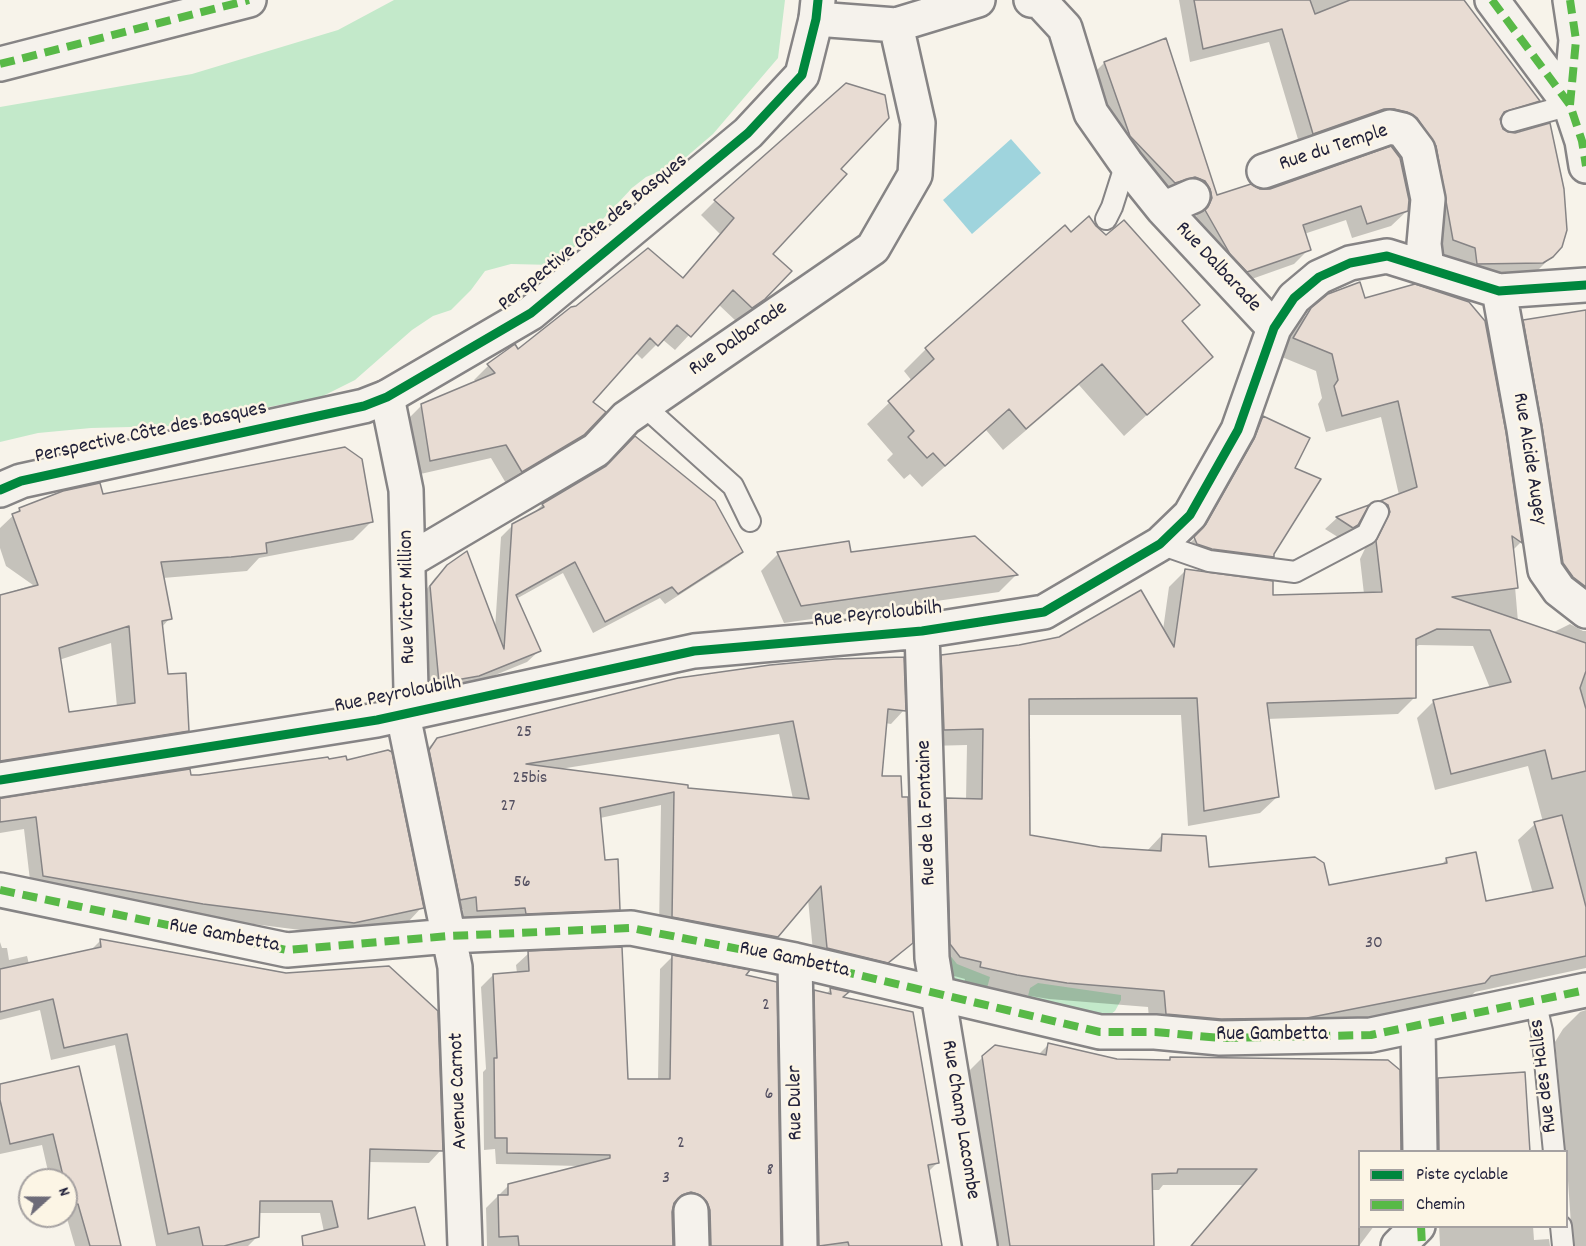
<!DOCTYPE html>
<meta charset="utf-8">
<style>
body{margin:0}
#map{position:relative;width:1586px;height:1246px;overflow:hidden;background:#f7f3ea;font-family:Dekko,sans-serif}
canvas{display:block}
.legend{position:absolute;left:1358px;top:1150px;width:210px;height:78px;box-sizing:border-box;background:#fcf5e5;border:2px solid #a5a1a1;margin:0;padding:8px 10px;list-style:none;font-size:18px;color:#22223b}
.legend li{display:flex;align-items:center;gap:12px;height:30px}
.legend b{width:30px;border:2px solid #a5a1a1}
.north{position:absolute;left:18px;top:1168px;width:60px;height:60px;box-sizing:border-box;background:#fcf5e5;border:2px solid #a5a1a1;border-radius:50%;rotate:69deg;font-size:16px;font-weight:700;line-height:24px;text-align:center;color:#22223b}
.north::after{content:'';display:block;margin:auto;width:21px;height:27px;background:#6d6b78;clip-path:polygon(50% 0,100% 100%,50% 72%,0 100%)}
</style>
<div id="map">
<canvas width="1586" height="1246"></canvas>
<ul class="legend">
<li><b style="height:8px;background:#00873e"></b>Piste cyclable</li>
<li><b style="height:8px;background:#58b947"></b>Chemin</li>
</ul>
<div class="north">N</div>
</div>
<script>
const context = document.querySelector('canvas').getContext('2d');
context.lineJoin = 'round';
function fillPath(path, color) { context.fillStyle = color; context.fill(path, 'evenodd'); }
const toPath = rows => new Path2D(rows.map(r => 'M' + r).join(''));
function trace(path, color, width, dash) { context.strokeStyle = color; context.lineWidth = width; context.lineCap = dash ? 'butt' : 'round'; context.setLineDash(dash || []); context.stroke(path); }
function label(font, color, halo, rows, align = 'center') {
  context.font = font + ' Dekko,sans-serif'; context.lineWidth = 5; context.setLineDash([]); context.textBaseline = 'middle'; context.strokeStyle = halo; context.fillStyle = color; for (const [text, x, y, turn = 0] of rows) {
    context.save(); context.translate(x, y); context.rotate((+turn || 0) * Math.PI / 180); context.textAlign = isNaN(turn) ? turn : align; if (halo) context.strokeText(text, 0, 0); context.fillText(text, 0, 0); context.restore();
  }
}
fillPath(toPath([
 [394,0,785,0,778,58,713,134,678,164,646,177,632,188,588,235,554,265,511,264,485,271,471,290,451,310,433,316,412,330,355,380,321,397,170,426,91,428,38,433,0,442,0,107,192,74,338,30],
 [945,949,957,964,990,977,986,992,952,983],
 [1038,983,1121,995,1121,1000,1115,1011,1103,1020,1026,1004,1030,988]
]), '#c3e9ca');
fillPath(toPath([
 [1011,139,1041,173,972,234,943,200]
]), '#9fd4dd');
fillPath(toPath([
 [1179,0,1462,0,1538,101,1525,114,1500,122,1552,256,1538,270,1528,275,1464,277,1463,261,1441,253,1405,132,1300,146,1269,42,1190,62],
 [1165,40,1216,197,1260,191,1407,211,1391,226,1352,238,1346,220,1304,234,1309,249,1294,264,1232,286,1194,223,1197,214,1196,204,1159,198,1089,78,1104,63],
 [839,170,771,254,764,298,749,314,737,322,718,304,675,350,662,339,642,359,635,352,591,402,583,434,568,449,507,485,491,458,416,475,407,420,422,405,476,382,474,380,488,366,514,346,518,351,682,279,720,234,701,215,715,201],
 [1064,227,1071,234,1095,227,1210,357,1124,436,1079,385,1003,450,986,430,922,487,910,474,904,479,887,460,893,454,867,424,912,381,904,371,926,349],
 [1364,300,1504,432,1520,543,1512,551,1518,622,1552,633,1570,624,1583,631,1586,631,1586,968,1475,992,1467,1000,1289,1034,1150,1030,1148,1007,1049,999,1000,991,964,983,965,979,943,973,930,816,946,800,966,800,967,745,928,746,925,673,942,656,1163,630,1169,587,1186,570,1271,597,1364,594,1360,559,1374,530,1365,518,1381,502,1399,495,1381,417,1326,432,1318,404,1322,398,1316,371,1277,355,1295,327,1312,309],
 [1419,645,1473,646,1490,688,1434,701,1417,718,1435,790,1528,766,1543,822,1535,824,1518,840,1533,894,1485,903,1447,859,1440,866,1328,887,1207,869,1162,835,1146,852,1100,849,1029,836,1028,715,1181,715,1188,826,1260,813,1277,797,1267,719,1398,714,1414,698,1415,647],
 [1586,314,1586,611,1560,590,1511,335,1524,322],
 [1263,418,1293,468,1272,557,1260,568,1183,550,1195,538,1243,452,1251,430],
 [606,468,741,552,729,563,665,604,660,598,593,633,563,573,516,599,539,651,527,662,466,687,428,694,419,599,435,578,448,566,495,629,501,537,513,525,533,514,542,505],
 [102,496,371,522,353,540,259,558,247,571,163,578,170,618,161,628,166,675,187,730,169,749,0,776,0,595,33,585,6,566,0,548,0,528,20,509],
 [111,643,117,707,68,714,59,660],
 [1366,507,1357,524,1344,537,1341,539,1325,529,1337,518],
 [974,537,1015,576,999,592,784,623,761,571,778,554,849,554],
 [678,680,904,710,891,724,885,723,881,777,911,943,897,957,873,976,814,962,808,899,763,950,659,930,661,805,600,818,604,861,619,909,605,923,464,924,463,909,447,913,423,753,437,739],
 [779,734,793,799,687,789,560,769],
 [328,761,422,907,409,921,340,935,190,916,31,889,24,829,0,833,0,800],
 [100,941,286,975,441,1150,429,1163,368,1162,366,1221,424,1246,327,1246,320,1213,258,1213,258,1236,248,1246,156,1246,115,1045,51,1060,40,1010,0,1020,0,942,2,948,7,948,9,960,27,956,29,964,91,950],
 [529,953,626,1081,658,1080,660,969,672,957,743,976,780,1246,699,1246,678,1204,672,1205,671,1211,672,1246,487,1246,486,1208,509,1185,579,1166,496,1164,495,1149,484,1150,483,1072,486,1069,481,987,493,975,517,973,516,965],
 [831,989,841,998,937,1163,928,1172,941,1246,807,1246,803,1004,815,992,826,994],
 [1586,1010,1586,1246,1565,1246,1572,1239,1566,1152,1565,1152,1555,1042,1563,1029,1580,1012],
 [1048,1045,1117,1061,1168,1061,1170,1059,1360,1152,1360,1226,1374,1226,1359,1246,1191,1246,1242,1185,1163,1185,1159,1190,1151,1190,1152,1246,992,1246,966,1074,983,1057,1038,1055],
 [78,1068,118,1246,75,1246,66,1215,66,1180,50,1180,42,1145,0,1154,0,1085],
 [1438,1079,1528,1152,1436,1152,1421,1096],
 [1439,1226,1533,1226,1534,1240,1549,1239,1550,1246,1440,1246]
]), '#0003');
const building = toPath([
 [1194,0,1310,0,1315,14,1350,0,1464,0,1540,101,1504,112,1500,119,1503,129,1508,132,1515,133,1550,123,1564,189,1567,230,1562,247,1553,257,1543,263,1477,264,1475,248,1453,240,1436,146,1417,118,1407,112,1394,109,1384,109,1313,134,1282,29,1203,49,1194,0],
 [1166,38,1217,195,1251,184,1260,189,1270,189,1391,146,1400,158,1409,200,1408,211,1367,224,1361,206,1303,225,1311,250,1247,272,1230,254,1205,210,1208,207,1212,198,1210,189,1205,181,1195,177,1175,183,1130,136,1104,62,1166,38],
 [846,83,885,95,889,118,841,169,847,174,773,254,792,271,765,299,752,308,733,290,691,337,677,325,658,346,650,338,593,402,606,412,584,435,522,472,506,445,430,461,421,404,495,373,487,364,515,344,518,349,571,307,576,306,648,248,683,278,734,218,714,200,846,83],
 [1089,216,1096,226,1106,235,1124,220,1200,305,1182,321,1213,357,1147,415,1102,364,1026,429,1009,409,945,466,933,453,927,458,908,437,914,431,888,401,934,359,925,348,1065,225,1071,232,1089,216],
 [1360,282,1365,298,1415,284,1469,302,1485,321,1506,432,1522,543,1512,536,1518,588,1452,597,1586,643,1586,671,1580,688,1586,709,1586,771,1552,779,1545,750,1451,774,1433,700,1511,682,1490,630,1437,629,1416,639,1416,698,1267,703,1279,797,1204,811,1197,698,1029,699,1030,835,1100,847,1161,851,1162,834,1206,836,1209,867,1315,857,1324,863,1329,885,1447,863,1446,858,1476,852,1486,901,1553,888,1534,822,1562,815,1586,907,1586,956,1491,976,1485,983,1307,1018,1221,1019,1166,1014,1164,991,1067,983,1017,975,980,967,981,962,960,957,950,944,946,798,982,799,983,729,944,730,941,655,1019,645,1059,637,1141,590,1174,647,1185,569,1273,581,1273,595,1382,592,1376,541,1390,512,1388,505,1380,501,1417,487,1398,401,1342,416,1334,386,1338,380,1332,354,1293,338,1311,308,1328,294,1360,282],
 [1586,310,1586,587,1573,577,1563,563,1542,426,1523,320,1586,310],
 [1263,416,1310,438,1295,468,1321,479,1274,554,1274,557,1212,549,1197,544,1194,537,1206,524,1254,439,1263,416],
 [635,436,715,501,743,552,678,594,672,587,605,622,575,562,516,595,541,651,479,676,439,683,430,586,447,565,467,551,504,649,512,524,544,507,542,504,606,466,635,436],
 [345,447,362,459,373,522,266,543,267,553,231,557,161,562,172,619,162,621,168,674,186,673,189,731,0,761,0,595,38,585,12,514,20,511,19,508,63,491,100,483,103,494,345,447],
 [129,626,135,703,69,712,59,648,129,626],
 [1369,505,1358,525,1353,528,1336,517,1369,505],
 [975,536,1018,575,801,606,777,552,849,541,851,552,975,536],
 [904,657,906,711,888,709,882,776,901,776,902,797,908,797,913,943,888,963,827,948,821,886,778,937,672,917,674,792,600,808,605,860,618,859,620,910,526,914,525,908,477,911,476,897,460,900,429,750,437,738,678,678,770,665,835,659,904,657],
 [793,721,809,799,688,788,688,785,526,764,793,721],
 [388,750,392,752,424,908,354,923,203,904,43,876,36,817,0,822,0,798,190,769,191,775,199,775,328,757,329,759,346,756,347,760,388,750],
 [100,939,286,973,389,966,438,1011,443,1151,370,1149,368,1219,415,1207,425,1246,303,1246,302,1236,338,1227,332,1201,260,1201,259,1237,224,1246,203,1246,199,1227,168,1234,127,1034,64,1048,53,999,0,1012,0,969,101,947,100,939],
 [622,947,628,1079,670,1079,672,955,750,970,746,975,777,982,781,1246,711,1246,710,1210,707,1202,700,1195,691,1192,682,1195,674,1203,672,1212,673,1246,519,1246,518,1236,499,1237,498,1195,508,1195,508,1184,610,1158,610,1155,507,1153,507,1138,495,1138,494,1058,497,1058,493,974,529,971,528,951,622,947],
 [830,988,849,992,843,997,913,1012,939,1163,928,1165,942,1246,849,1246,848,1242,819,1246,814,990,831,994,830,988],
 [1048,1043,1117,1059,1170,1060,1170,1057,1388,1060,1400,1070,1401,1152,1359,1152,1359,1246,1191,1246,1257,1169,1178,1169,1177,1173,1152,1174,1154,1246,1010,1246,982,1056,995,1045,1046,1055,1048,1043],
 [79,1066,121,1246,90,1246,78,1204,70,1206,66,1180,64,1180,53,1134,10,1144,0,1100,0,1084,79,1066],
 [1525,1072,1530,1152,1439,1152,1438,1078,1525,1072]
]);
fillPath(building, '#e8dcd3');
trace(building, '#868485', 1.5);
const lane = toPath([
 [1512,121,1570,105],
 [1106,219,1112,207,1126,163],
 [644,406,733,486,750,521],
 [1160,544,1209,561,1295,572,1367,534,1378,512],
 [1535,1000,1542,1031,1554,1152],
 [1561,1226,1563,1246]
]);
const street = toPath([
 [1031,0,1040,1,1065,28,1091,113,1126,163,1163,209,1274,328],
 [1492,0,1570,105,1582,141,1586,166],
 [816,19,896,25,978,0],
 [0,64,249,0],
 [1570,105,1576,40,1570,0],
 [1264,171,1390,127,1403,130,1418,150,1428,199,1424,244,1427,268],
 [1163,209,1193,196],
 [1499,291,1524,429,1545,570,1559,590,1586,611],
 [387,397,406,490,411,690,403,715,455,967,465,1246],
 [408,561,596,450,626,418,873,248,915,175,918,123,896,25],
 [922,631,932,958,980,1246],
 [0,780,377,720,694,651,922,631,1044,612,1160,544,1190,515,1238,430,1274,328,1294,298,1319,277,1350,263,1387,256,1499,291,1586,285],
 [0,890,287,950,449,936,631,928,795,960,1100,1032,1155,1032,1220,1038,1371,1035,1586,990],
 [795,960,800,1246],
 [1418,1027,1420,1152],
 [691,1211,692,1246],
 [1398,1246,1418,1226]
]);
const secondary = toPath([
 [0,490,21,481,364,406,387,397,531,313,748,133,802,75,816,19,818,0]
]);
trace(lane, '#868485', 24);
trace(street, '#868485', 38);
trace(secondary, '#868485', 38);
trace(lane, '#f5f2ec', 20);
trace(street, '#f5f2ec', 33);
trace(secondary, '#f5f2ec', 33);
trace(toPath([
 [1492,0,1570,105,1582,141,1586,166],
 [0,64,249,0],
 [1570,105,1576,40,1570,0],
 [0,890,287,950,449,936,631,928,795,960,1100,1032,1155,1032,1220,1038,1371,1035,1586,990],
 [1421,1226,1422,1246]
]), '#58b947', 8, [15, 8]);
trace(toPath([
 [0,490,21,481,364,406,387,397,531,313,748,133,802,75,816,19,818,0],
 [0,780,377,720,694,651,922,631,1044,612,1160,544,1190,515,1238,430,1274,328,1294,298,1319,277,1350,263,1387,256,1499,291,1586,285]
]), '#00873e', 9);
label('18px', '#545061', null, [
 ["25",524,734],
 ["25bis",530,780],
 ["27",508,808],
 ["56",522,884],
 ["30",1374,945],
 ["2",766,1007],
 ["6",769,1096],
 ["2",681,1145],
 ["8",770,1172],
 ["3",666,1180]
]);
label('21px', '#22223b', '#fcf5e5', [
 ["Rue du Temple",1334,149,-18],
 ["Perspective Côte des Basques",594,234,-39],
 ["Rue Dalbarade",1217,268,47],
 ["Rue Dalbarade",739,340,-35],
 ["Perspective Côte des Basques",151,434,-12],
 ["Rue Alcide Augey",1528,459,81],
 ["Rue Victor Million",409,597,-91],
 ["Rue Peyroloubilh",878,616,-6],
 ["Rue Peyroloubilh",398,696,-11],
 ["Rue de la Fontaine",928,813,-92],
 ["Rue Gambetta",224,937,11],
 ["Rue Gambetta",794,961,12],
 ["Rue Gambetta",1272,1036],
 ["Rue des Halles",1545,1076,-97],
 ["Avenue Carnot",460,1091,-92],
 ["Rue Duler",797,1103,-91],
 ["Rue Champ Lacombe",959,1120,81]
]);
</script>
